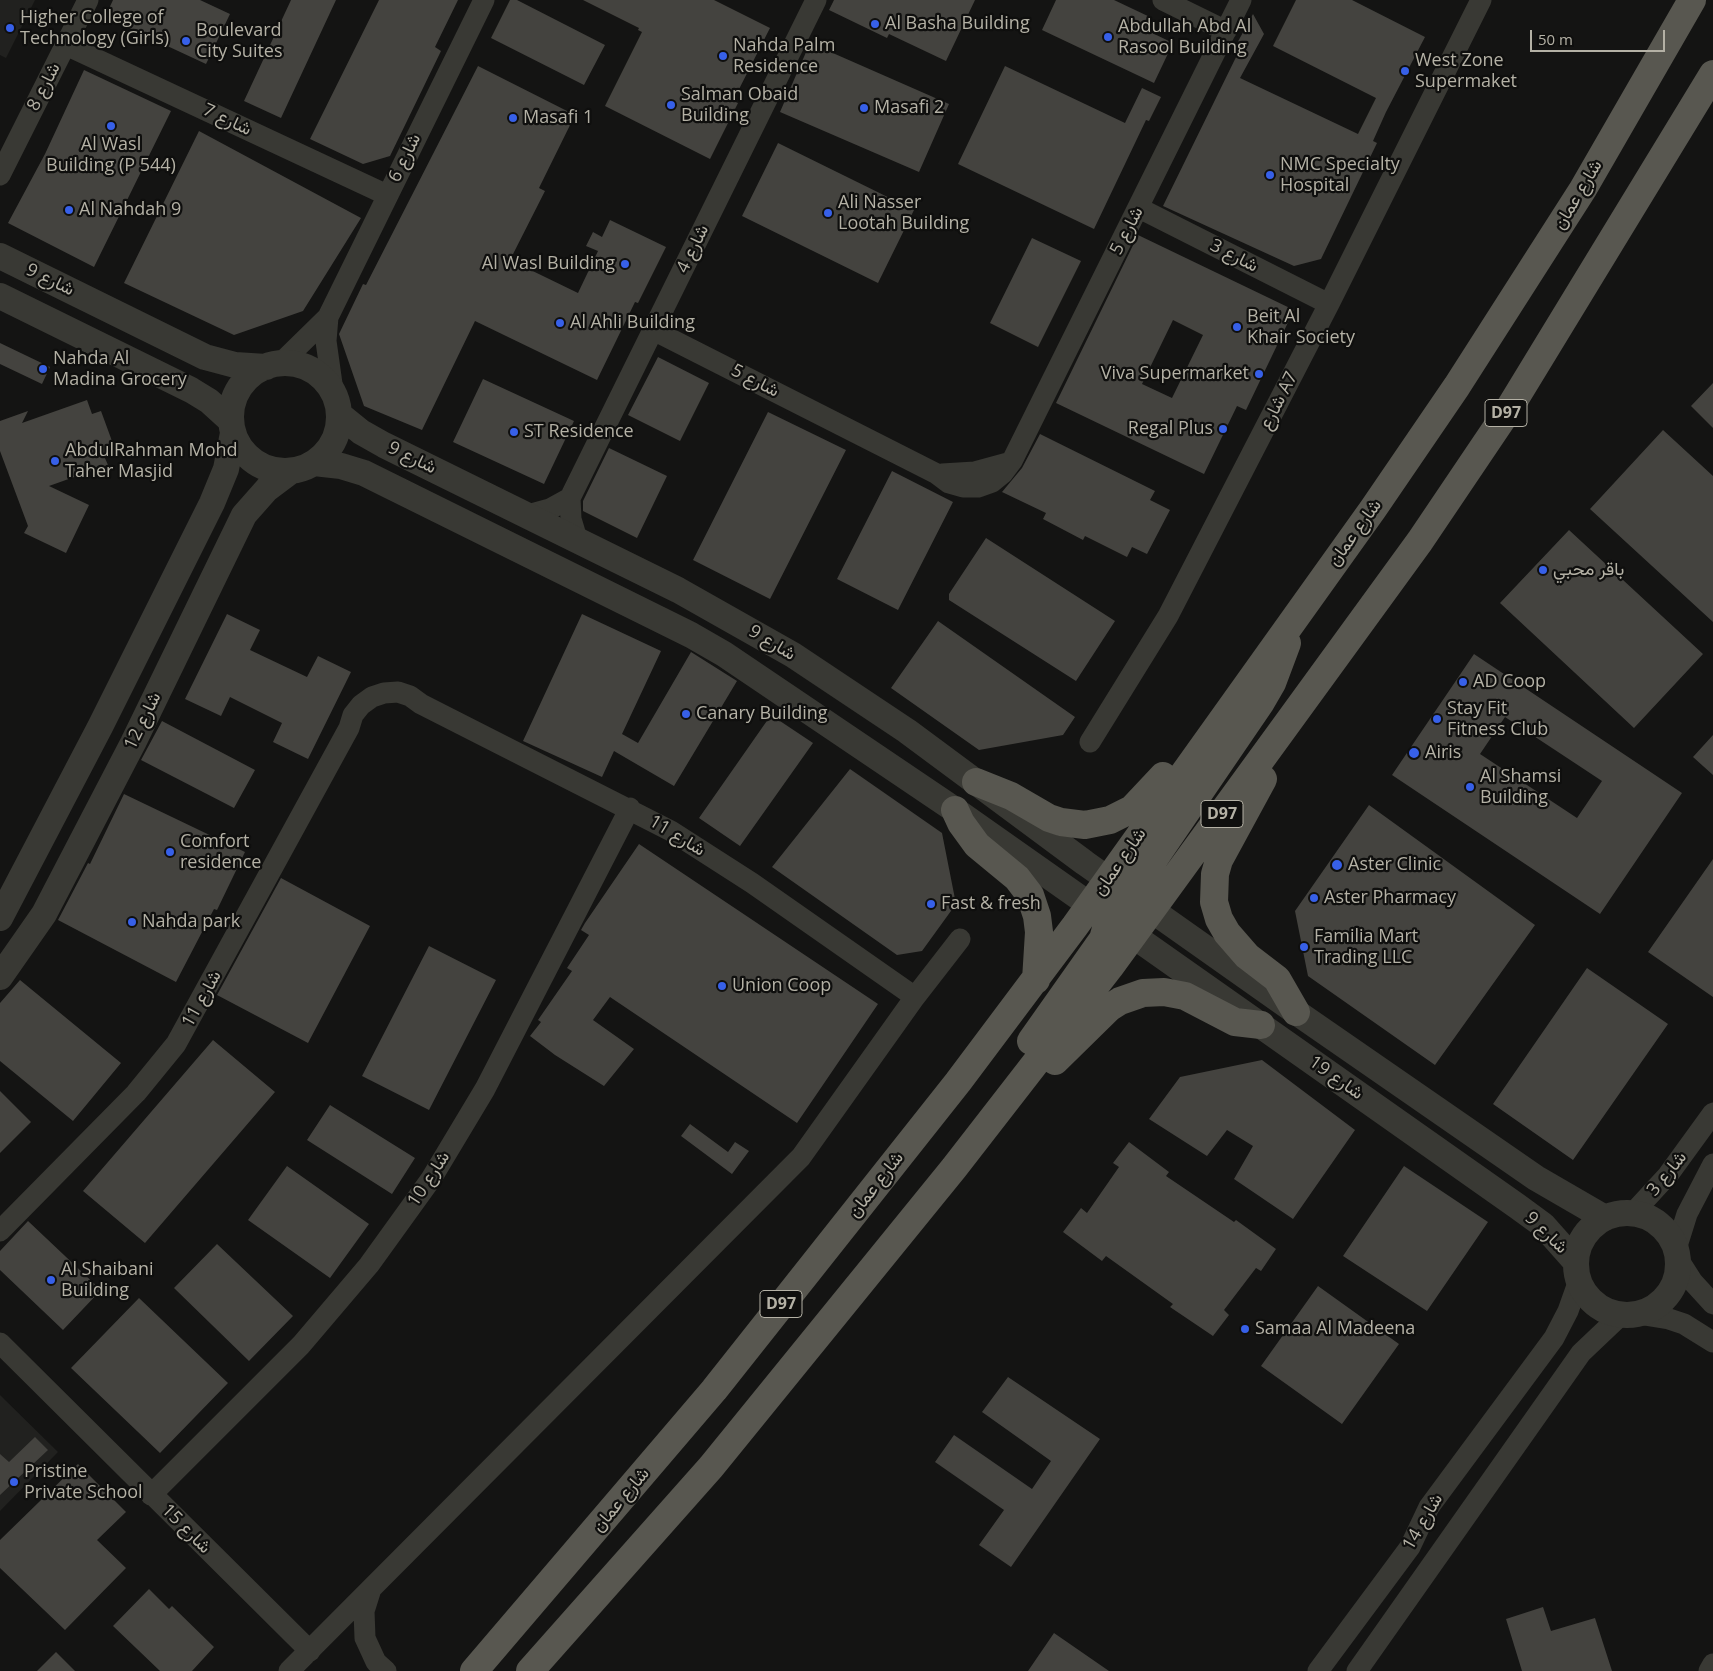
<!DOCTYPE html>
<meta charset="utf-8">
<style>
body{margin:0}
#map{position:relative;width:1713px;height:1671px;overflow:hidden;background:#141413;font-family:"Open Sans",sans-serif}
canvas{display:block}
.scale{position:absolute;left:1530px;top:30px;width:135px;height:22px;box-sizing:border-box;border:2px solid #b4b1a5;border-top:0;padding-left:6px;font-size:15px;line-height:18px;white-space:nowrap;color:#b4b1a5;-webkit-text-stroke:4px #0f0f0e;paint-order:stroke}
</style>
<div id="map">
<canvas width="1713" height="1671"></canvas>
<div class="scale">50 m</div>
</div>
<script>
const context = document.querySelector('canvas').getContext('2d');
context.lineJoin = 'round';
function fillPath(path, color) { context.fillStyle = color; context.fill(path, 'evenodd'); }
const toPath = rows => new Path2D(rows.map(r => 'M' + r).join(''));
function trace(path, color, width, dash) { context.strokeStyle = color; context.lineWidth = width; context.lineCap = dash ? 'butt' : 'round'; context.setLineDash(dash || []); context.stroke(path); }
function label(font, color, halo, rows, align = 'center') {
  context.font = font + ' "Open Sans",Vazirmatn,sans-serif'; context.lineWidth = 4.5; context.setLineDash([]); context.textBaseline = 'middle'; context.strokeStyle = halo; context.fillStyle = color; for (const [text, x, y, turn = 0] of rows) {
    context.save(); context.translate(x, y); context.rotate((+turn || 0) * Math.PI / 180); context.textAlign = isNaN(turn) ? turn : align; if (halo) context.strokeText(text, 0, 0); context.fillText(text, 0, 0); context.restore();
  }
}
fillPath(toPath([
 [0,0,35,0,6,58,0,55],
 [0,1395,58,1452,0,1511]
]), '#21211f');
fillPath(toPath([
 [113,0,200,0,230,14,206,64,105,17],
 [291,0,336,0,281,118,244,101],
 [379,0,458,0,435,47,441,51,390,156,363,164,310,139],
 [510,0,517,0,605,45,584,85,491,38],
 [583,0,714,0,770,28,733,101,738,103,710,159,605,106,642,32,638,30,639,28],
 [834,0,975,0,946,61,889,34,887,38,829,10],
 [1056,0,1114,0,1152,18,1146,30,1173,43,1154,83,1042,30],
 [1296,0,1352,0,1425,37,1386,112,1373,141,1377,143,1321,259,1294,266,1163,206,1240,49,1235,47,1253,14,1264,34,1240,78,1358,134,1376,98,1273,46],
 [810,43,949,104,919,172,780,112],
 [478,66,575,115,539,188,545,191,510,260,578,293,598,251,586,246,593,232,602,237,610,220,666,247,638,303,635,302,597,380,475,321,422,430,364,406,339,334,363,284,366,285],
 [1005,66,1125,123,1142,88,1161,97,1149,121,1146,120,1094,229,958,164],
 [84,70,171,111,94,267,8,223,45,154],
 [199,131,361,218,303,311,234,335,124,283],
 [778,143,914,210,878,283,742,216],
 [1138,235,1294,310,1246,410,1237,406,1204,474,1056,403],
 [1173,320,1203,335,1172,398,1142,384],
 [1032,238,1081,261,1038,347,990,323],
 [0,343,50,367,42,384,0,364],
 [658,357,709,383,680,441,628,415],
 [483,379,574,421,544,484,453,442],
 [1713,383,1713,428,1691,406],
 [87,400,92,414,101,411,116,452,104,456,108,465,49,486,89,505,66,553,24,533,28,526,0,451,0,421,28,411,22,423],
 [768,412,846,450,770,599,693,560],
 [1663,430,1713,476,1713,622,1590,509],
 [1040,434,1155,491,1150,500,1170,510,1147,554,1132,547,1127,557,1085,536,1083,540,1043,519,1046,513,1002,492,1022,468],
 [609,448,667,476,637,538,583,511,583,501],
 [892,471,953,502,898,610,837,579],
 [1569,530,1703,654,1634,728,1500,603],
 [986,538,1115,621,1076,681,949,600,949,594],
 [227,614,260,630,250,650,307,677,318,656,351,672,308,759,273,742,282,723,230,697,221,716,185,699],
 [582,614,661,651,622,734,638,743,691,652,737,681,674,786,614,751,602,777,523,741],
 [938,621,1075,717,1063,735,979,750,891,688],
 [1474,654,1682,793,1600,914,1392,775],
 [1505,717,1602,781,1577,818,1480,754],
 [771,715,813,743,740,846,699,818],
 [162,721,255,770,234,808,141,760],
 [1713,735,1713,775,1693,757],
 [850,769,942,833,956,904,922,951,897,955,772,867],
 [124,794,245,852,217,910,214,909,176,982,58,920,88,863,90,864],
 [1369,805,1535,925,1435,1065,1308,976,1295,911],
 [639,844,878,1004,797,1123,610,997,593,1020,634,1049,604,1086,555,1055,530,1036,541,1022,538,1020,572,971,567,968,589,935,581,930,585,923],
 [1713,859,1713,997,1648,952],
 [281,878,370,926,308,1043,217,995],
 [429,946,496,980,429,1110,362,1076],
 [1587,968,1668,1024,1573,1160,1493,1104],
 [20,980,121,1063,73,1121,0,1061,0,1003],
 [213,1040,275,1092,145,1243,83,1191],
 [1262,1060,1355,1130,1293,1219,1234,1179,1253,1146,1227,1130,1207,1156,1149,1119,1180,1077],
 [0,1091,31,1122,0,1153],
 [330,1105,415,1158,392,1194,307,1140],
 [690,1124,728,1152,735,1142,749,1151,732,1174,681,1136],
 [1129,1142,1169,1172,1166,1176,1234,1222,1236,1220,1276,1249,1261,1271,1256,1268,1224,1310,1229,1315,1213,1336,1170,1307,1173,1304,1106,1256,1102,1261,1063,1232,1081,1208,1087,1213,1119,1167,1113,1163],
 [287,1166,369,1224,330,1278,248,1220],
 [1404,1166,1488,1222,1427,1311,1343,1256],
 [28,1221,101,1290,63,1330,0,1270,0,1251],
 [217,1244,293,1316,249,1361,174,1288],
 [1318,1286,1399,1344,1342,1424,1261,1366],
 [139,1298,228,1383,160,1453,71,1368],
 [1008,1377,1100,1439,1011,1567,979,1545,1004,1510,935,1462,954,1435,1032,1489,1051,1461,982,1412],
 [35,1437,48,1450,0,1495,0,1454,9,1462],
 [78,1464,126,1512,97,1540,126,1568,65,1630,0,1568,0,1540],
 [149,1589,169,1609,172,1606,214,1647,192,1671,160,1671,113,1626],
 [1543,1607,1551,1631,1595,1618,1612,1671,1522,1671,1506,1619],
 [1054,1633,1109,1671,1028,1671],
 [56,1652,75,1671,37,1671]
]), '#44433f');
trace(toPath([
 [1163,0,1226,31],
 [66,45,387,195],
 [0,175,88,0],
 [1139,208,1329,304],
 [328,317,326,341,333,391],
 [653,330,937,474,949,483,963,487,978,487,992,482,1003,473,1012,461,1241,0],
 [281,363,328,317,484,0],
 [942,474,975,472,1008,463],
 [528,515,550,509,570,498],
 [577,539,571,519,570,498,816,0],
 [1090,742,1168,616,1329,304,1481,0],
 [1633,1213,1668,1175,1713,1113],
 [0,1231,136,1093,176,1044,349,728,353,715,361,705,372,697,384,693,398,692,410,696,421,704,671,831,752,883,915,997],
 [1676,1249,1687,1214,1713,1164],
 [1678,1259,1692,1281,1713,1304],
 [1638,1314,1669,1319,1684,1324,1713,1342],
 [0,1343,310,1651],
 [151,1495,301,1345,369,1265,431,1179,485,1089,630,808],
 [370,1592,364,1611,365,1638,376,1662,386,1671],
 [289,1671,801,1157,915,997,960,939],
 [1318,1671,1410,1547,1429,1507,1554,1338,1568,1311,1578,1283],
 [1357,1671,1581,1353,1620,1316],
 [1709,1671,1713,1664]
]), '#393934', 21);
trace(toPath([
 [0,256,205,357,235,365,266,367],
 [0,296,191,390,209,401,231,421],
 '231 417a54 54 0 1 1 108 0a54 54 0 1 1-108 0Z',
 [340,415,361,432,384,445,678,590,793,655,907,731,1085,863,1296,1012,1536,1178,1605,1218],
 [314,463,341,466,364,473,691,635,724,654,955,810,1517,1206,1543,1225,1575,1261],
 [0,918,100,727,212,503,226,469,233,433],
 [0,977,44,914,133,743,244,515,267,489,291,471],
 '1576 1264a51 51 0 1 1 102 0a51 51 0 1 1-102 0Z'
]), '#393934', 26);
trace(toPath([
 [1263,779,1219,860,1215,874,1214,902,1219,919,1227,933,1247,956,1277,979,1296,1012],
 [976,782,1011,796,1049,818,1061,822,1085,825,1110,820,1132,809,1163,776],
 [955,810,961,823,977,845,1017,878,1030,895,1037,916,1039,932,1036,980],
 [1133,935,1125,919,1126,903,1130,894,1261,702,1272,683,1287,643],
 [1031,1041,1103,939,1109,918,1109,888],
 [1055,1061,1109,1008,1120,1001,1143,993,1164,992,1185,996,1235,1022,1261,1025],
 [474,1671,714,1390,958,1082,1075,926,1373,509,1457,386,1583,189,1692,0],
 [530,1671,711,1467,954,1168,1110,967,1420,541,1507,412,1713,74]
]), '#585750', 28);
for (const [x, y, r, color] of [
 [875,24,5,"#3760e8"],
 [10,28,5,"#3760e8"],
 [1108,37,5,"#3760e8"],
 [186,41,5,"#3760e8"],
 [723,56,5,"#3760e8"],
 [1405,71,5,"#3760e8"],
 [671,105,5,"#3760e8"],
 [864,108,5,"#3760e8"],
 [513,118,5,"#3760e8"],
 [111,126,5,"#3760e8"],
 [1270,175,5,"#3760e8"],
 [69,210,5,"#3760e8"],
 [828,213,5,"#3760e8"],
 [625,264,5,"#3760e8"],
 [560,323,5,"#3760e8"],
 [1237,327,5,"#3760e8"],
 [43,369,5,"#3760e8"],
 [1259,374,5,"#3760e8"],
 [1223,429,5,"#3760e8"],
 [514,432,5,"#3760e8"],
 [55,461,5,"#3760e8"],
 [1543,570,5,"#3760e8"],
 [1463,682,5,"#3760e8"],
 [686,714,5,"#3760e8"],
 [1437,719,5,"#3760e8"],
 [1414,753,6,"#3760e8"],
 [1470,787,5,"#3760e8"],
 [170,852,5,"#3760e8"],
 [1337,865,6,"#3760e8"],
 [1314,898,5,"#3760e8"],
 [931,904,5,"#3760e8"],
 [132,922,5,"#3760e8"],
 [1304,947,5,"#3760e8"],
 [722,986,5,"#3760e8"],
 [51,1280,5,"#3760e8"],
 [1245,1329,5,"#3760e8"],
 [14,1482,5,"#3760e8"]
]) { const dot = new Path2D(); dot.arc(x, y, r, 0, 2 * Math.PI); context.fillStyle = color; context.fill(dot); trace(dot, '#0f0f0e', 2); }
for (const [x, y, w] of [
 [1506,413,42],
 [1222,814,42],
 [781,1304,42]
]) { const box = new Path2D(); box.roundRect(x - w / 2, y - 13.5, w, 27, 4); context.fillStyle = '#0f0f0e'; context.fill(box); trace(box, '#b4b1a5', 1); }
label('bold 16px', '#b4b1a5', null, [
 ["D97",1506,413],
 ["D97",1222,814],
 ["D97",781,1304]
]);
label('18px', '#b4b1a5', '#0f0f0e', [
 ["Higher College of",20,18],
 ["Technology (Girls)",20,39],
 ["Al Basha Building",885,24],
 ["Abdullah Abd Al",1118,27],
 ["Rasool Building",1118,48],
 ["Boulevard",196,31],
 ["City Suites",196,52],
 ["Nahda Palm",733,46],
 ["Residence",733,67],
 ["West Zone",1415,61],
 ["Supermaket",1415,82],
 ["Salman Obaid",681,95],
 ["Building",681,116],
 ["Masafi 2",874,108],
 ["Masafi 1",523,118],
 ["Al Wasl",111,145,"center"],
 ["Building (P 544)",111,166,"center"],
 ["NMC Specialty",1280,165],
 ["Hospital",1280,186],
 ["Ali Nasser",838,203],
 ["Lootah Building",838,224],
 ["Al Nahdah 9",79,210],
 ["Al Wasl Building",615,264,"right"],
 ["Beit Al",1247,317],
 ["Khair Society",1247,338],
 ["Al Ahli Building",570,323],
 ["Nahda Al",53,359],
 ["Madina Grocery",53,380],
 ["Viva Supermarket",1249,374,"right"],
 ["Regal Plus",1213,429,"right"],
 ["ST Residence",524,432],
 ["AbdulRahman Mohd",65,451],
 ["Taher Masjid",65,472],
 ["باقر محبي",1553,570],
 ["AD Coop",1473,682],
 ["Stay Fit",1447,709],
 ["Fitness Club",1447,730],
 ["Canary Building",696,714],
 ["Airis",1425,753],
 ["Al Shamsi",1480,777],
 ["Building",1480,798],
 ["Comfort",180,842],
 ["residence",180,863],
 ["Aster Clinic",1348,865],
 ["Aster Pharmacy",1324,898],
 ["Fast & fresh",941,904],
 ["Nahda park",142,922],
 ["Familia Mart",1314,937],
 ["Trading LLC",1314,958],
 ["Union Coop",732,986],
 ["Al Shaibani",61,1270],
 ["Building",61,1291],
 ["Samaa Al Madeena",1255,1329],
 ["Pristine",24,1472],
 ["Private School",24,1493]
], 'left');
label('18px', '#b4b1a5', '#0f0f0e', [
 ["شارع 8",44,87,-63],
 ["شارع 7",227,120,25],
 ["شارع 6",405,158,-64],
 ["شارع عمان",1578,195,-59],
 ["شارع 5",1127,231,-63],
 ["شارع 4",693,249,-64],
 ["شارع 3",1234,256,27],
 ["شارع 9",50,280,26],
 ["شارع 5",755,381,27],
 ["شارع A7",1279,401,-63],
 ["شارع 9",412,458,26],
 ["شارع عمان",1355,533,-54],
 ["شارع 9",772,643,31],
 ["شارع 12",143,721,-64],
 ["شارع 11",677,836,31],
 ["شارع عمان",1120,862,-55],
 ["شارع 11",202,999,-61],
 ["شارع 19",1336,1078,35],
 ["شارع 3",1667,1174,-51],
 ["شارع 10",429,1179,-57],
 ["شارع عمان",876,1185,-52],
 ["شارع 9",1546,1233,44],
 ["شارع عمان",621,1500,-50],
 ["شارع 14",1423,1522,-60],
 ["شارع 15",186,1529,45]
]);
</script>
